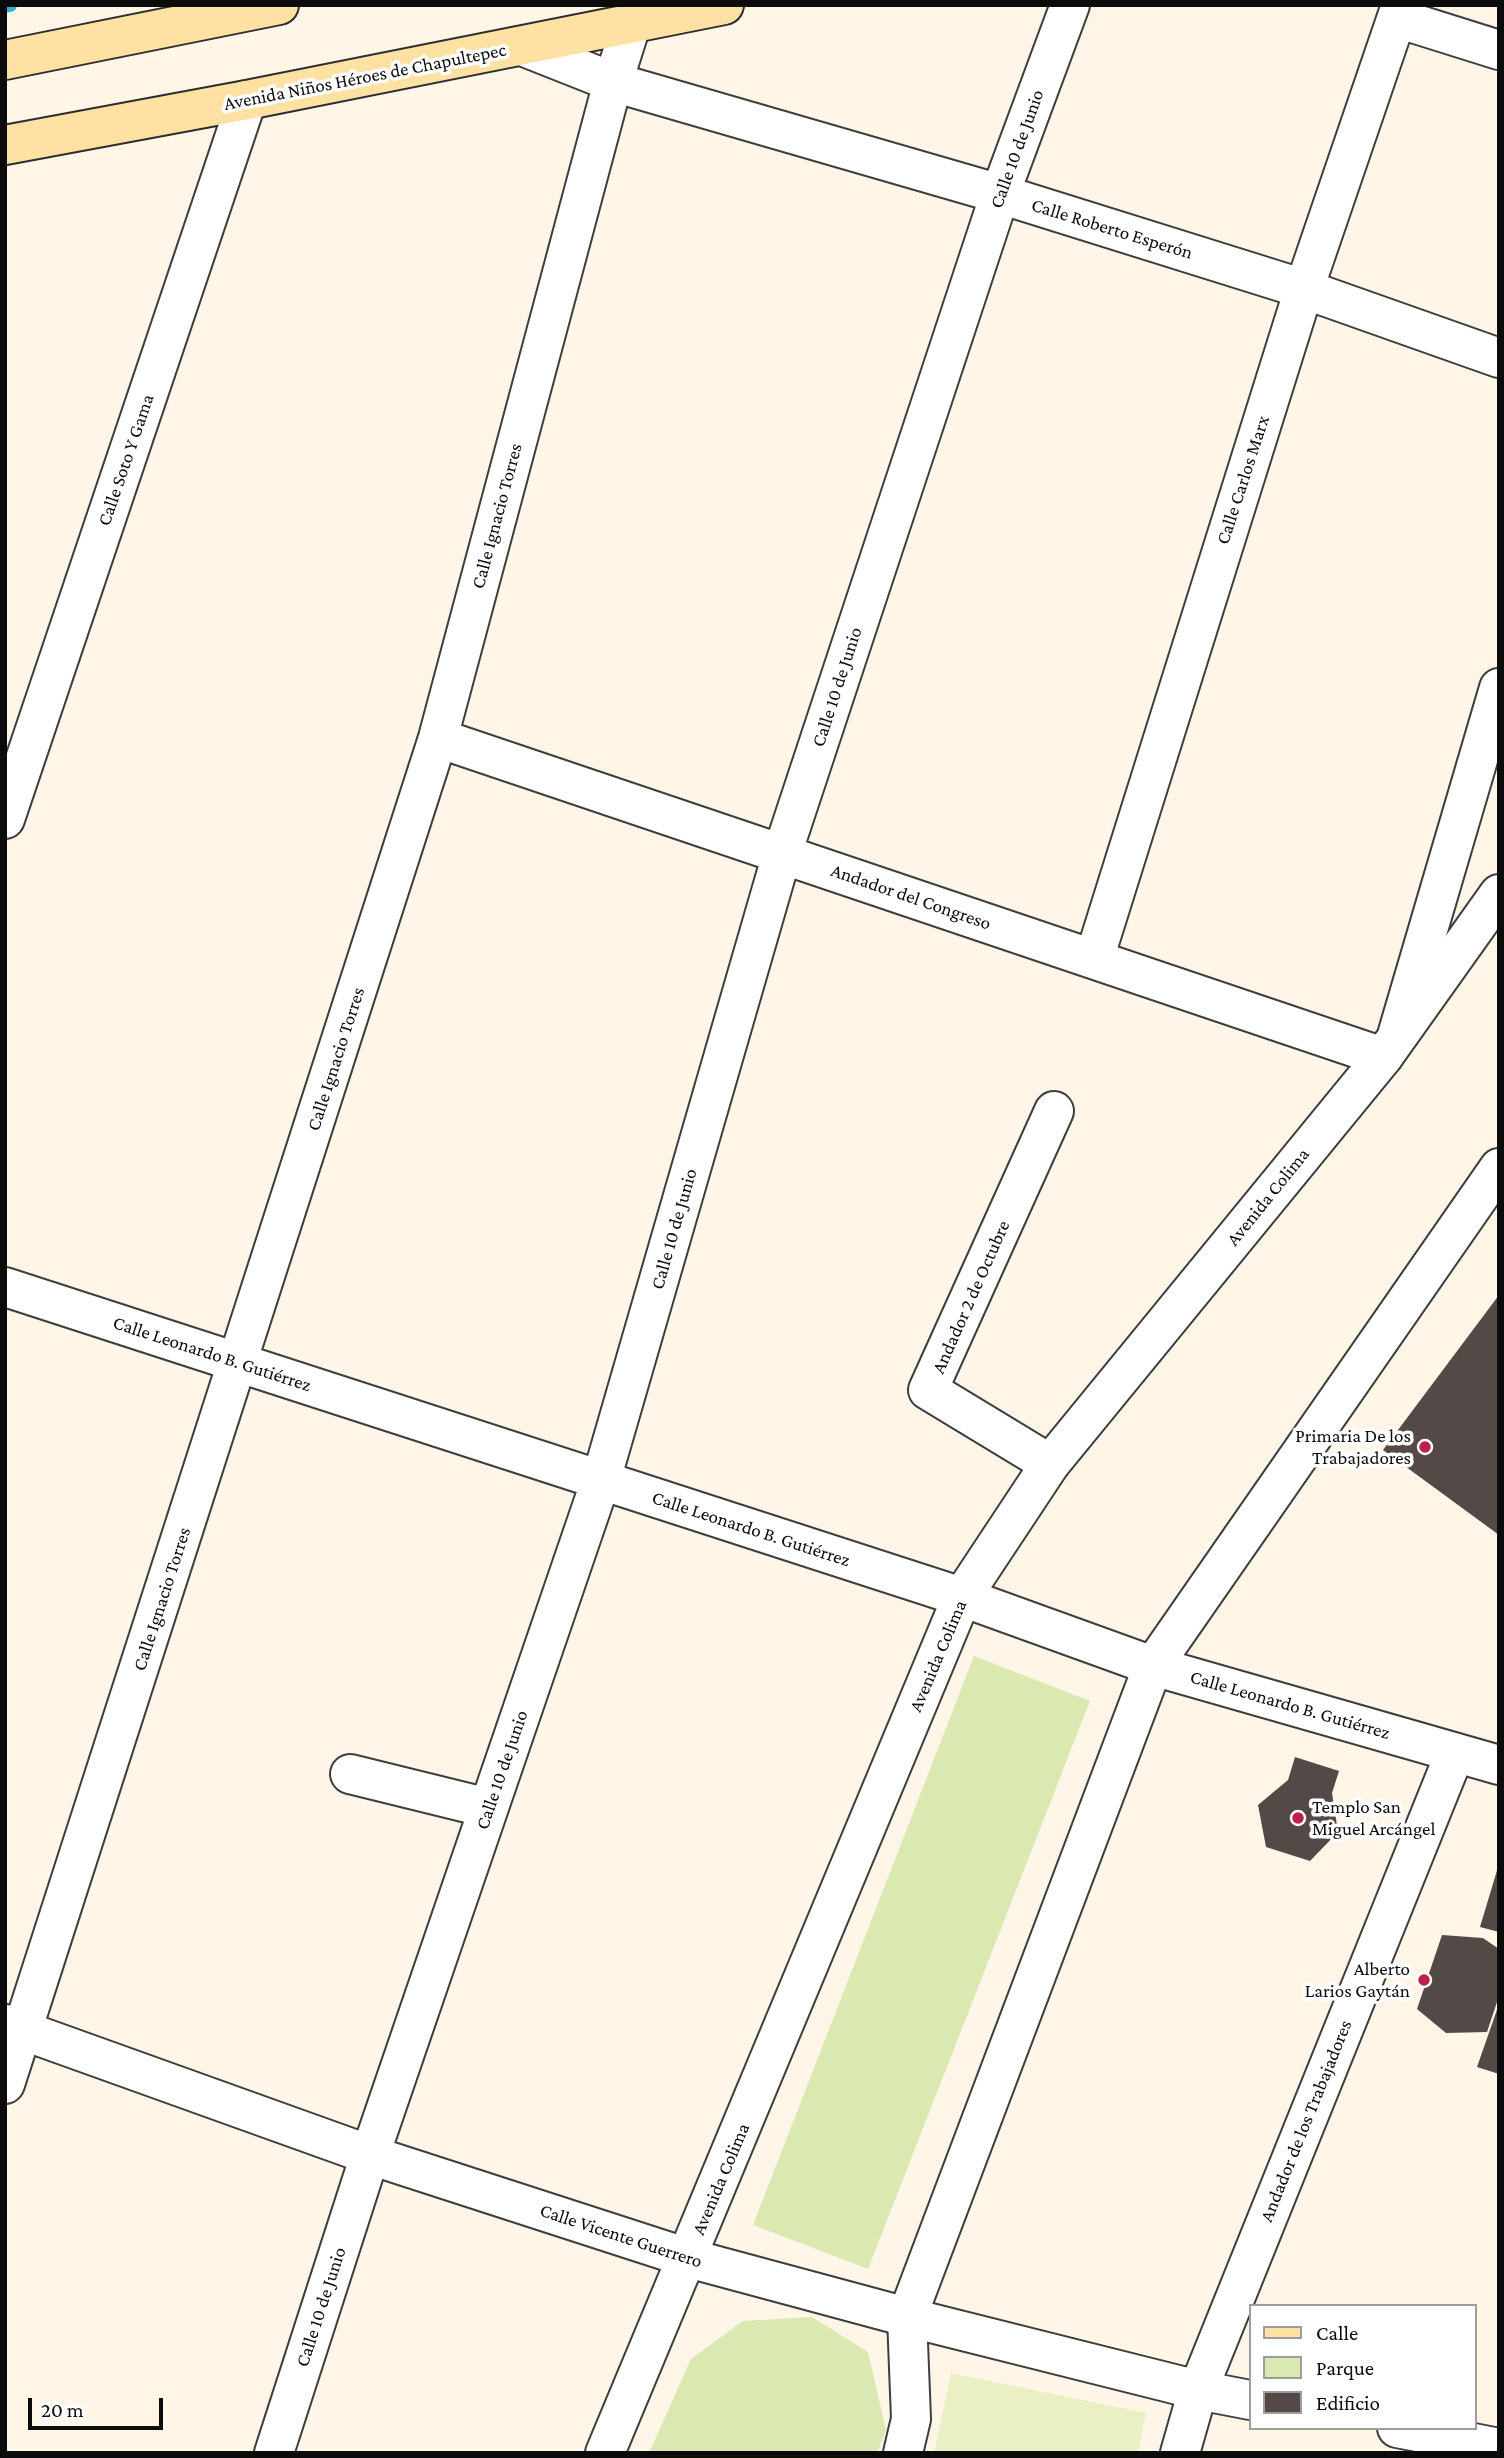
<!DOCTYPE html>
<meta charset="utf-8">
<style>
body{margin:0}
#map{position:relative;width:1504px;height:2458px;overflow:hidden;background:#fff6e8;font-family:"Crimson Pro",serif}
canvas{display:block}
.frame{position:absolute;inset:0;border:7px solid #0b0b0b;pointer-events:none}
.legend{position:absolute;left:1249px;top:2304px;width:228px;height:126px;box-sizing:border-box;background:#fff;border:2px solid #9d9d9d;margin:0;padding:9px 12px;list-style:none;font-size:21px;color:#0b0b0b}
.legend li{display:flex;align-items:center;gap:14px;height:35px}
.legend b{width:35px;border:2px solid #9d9d9d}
.scale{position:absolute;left:28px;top:2398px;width:135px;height:32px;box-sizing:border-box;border:4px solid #0b0b0b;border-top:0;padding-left:9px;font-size:21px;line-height:24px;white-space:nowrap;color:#0b0b0b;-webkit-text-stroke:5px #fff;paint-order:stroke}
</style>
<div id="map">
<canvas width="1504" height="2458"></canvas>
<div class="frame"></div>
<ul class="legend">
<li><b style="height:9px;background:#ffe2a3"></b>Calle</li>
<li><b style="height:19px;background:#dae9b2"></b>Parque</li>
<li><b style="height:19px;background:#534947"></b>Edificio</li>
</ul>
<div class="scale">20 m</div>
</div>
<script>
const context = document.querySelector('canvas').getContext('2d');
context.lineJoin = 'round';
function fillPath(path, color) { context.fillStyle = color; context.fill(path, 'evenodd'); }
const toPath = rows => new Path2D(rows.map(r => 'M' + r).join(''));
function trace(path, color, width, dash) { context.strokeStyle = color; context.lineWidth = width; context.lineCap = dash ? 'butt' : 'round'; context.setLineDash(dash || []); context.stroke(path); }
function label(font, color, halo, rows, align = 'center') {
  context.font = font + ' "Crimson Pro",serif'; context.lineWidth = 7; context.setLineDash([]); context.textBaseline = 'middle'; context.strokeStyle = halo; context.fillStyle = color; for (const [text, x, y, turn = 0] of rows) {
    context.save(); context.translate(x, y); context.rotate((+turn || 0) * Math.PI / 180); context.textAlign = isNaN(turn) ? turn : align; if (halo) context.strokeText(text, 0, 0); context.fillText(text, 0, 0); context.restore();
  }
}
fillPath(toPath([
 [974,1656,1090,1701,868,2269,753,2225],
 [812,2317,868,2352,886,2430,877,2453,649,2453,691,2359,743,2321]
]), '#dae9b2');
fillPath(toPath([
 [951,2373,1146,2413,1138,2453,934,2453]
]), '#eaf0c4');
trace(toPath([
 [5,6,10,5]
]), '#32b1cf', 14);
fillPath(toPath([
 [1499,1295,1499,1535,1383,1450],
 [1295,1757,1339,1771,1332,1793,1338,1832,1310,1861,1266,1847,1258,1805,1288,1780],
 [1498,1867,1499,1867,1499,1932,1480,1927],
 [1442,1935,1483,1938,1499,1949,1499,1996,1487,2032,1446,2033,1417,2009],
 [1499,2004,1499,2074,1477,2067]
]), '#534947');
const minor = toPath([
 [1397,18,1499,50],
 [522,46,613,82,1000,194,1304,289,1499,358],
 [438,738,1383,1057],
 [5,819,247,100],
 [1094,959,1304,289,1401,5],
 [1398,1032,1499,688],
 [5,1287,962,1597,1153,1666,1499,1765],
 [1050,1464,928,1390,1054,1111],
 [350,1774,488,1808],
 [5,2024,370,2155,688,2258,907,2317,1198,2390,1250,2400],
 [5,2084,438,738,613,82,631,25],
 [1397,2428,1499,2448],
 [274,2453,370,2155,601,1480,782,854,1000,194,1070,5],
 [1180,2453,1198,2390,1455,1753]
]);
const tertiary = toPath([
 [605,2453,962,1597,1050,1464,1383,1057,1499,894],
 [903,2453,911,2419,907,2317,1153,1666,1499,1168]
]);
const secondary = toPath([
 [5,60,279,5],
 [5,145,247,100,724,5]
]);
trace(minor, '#3e3e3e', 42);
trace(tertiary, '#3e3e3e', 42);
trace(secondary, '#2d2d2d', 42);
trace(minor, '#fff', 38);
trace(tertiary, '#fff', 38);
trace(secondary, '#ffe2a3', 38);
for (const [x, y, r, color] of [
 [1425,1447,7,"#bc2149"],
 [1298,1818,7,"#bc2149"],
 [1424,1980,7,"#bc2149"]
]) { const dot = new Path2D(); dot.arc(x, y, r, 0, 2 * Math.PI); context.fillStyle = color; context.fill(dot); trace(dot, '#fff', 2.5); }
label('19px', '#0b0b0b', '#fff', [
 ["Avenida Niños Héroes de Chapultepec",365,77,-11],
 ["Calle 10 de Junio",1017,149,-70],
 ["Calle Roberto Esperón",1112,229,17],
 ["Calle Soto Y Gama",126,460,-71],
 ["Calle Carlos Marx",1243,480,-72],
 ["Calle Ignacio Torres",497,516,-75],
 ["Calle 10 de Junio",837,687,-72],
 ["Andador del Congreso",911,897,19],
 ["Calle Ignacio Torres",336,1059,-72],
 ["Avenida Colima",1268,1197,-51],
 ["Calle 10 de Junio",674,1229,-74],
 ["Andador 2 de Octubre",971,1297,-66],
 ["Calle Leonardo B. Gutiérrez",212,1354,18],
 ["Calle Leonardo B. Gutiérrez",751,1529,18],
 ["Calle Ignacio Torres",162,1599,-72],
 ["Avenida Colima",938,1656,-67],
 ["Calle Leonardo B. Gutiérrez",1290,1705,16],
 ["Calle 10 de Junio",502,1770,-71],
 ["Andador de los Trabajadores",1306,2121,-68],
 ["Avenida Colima",721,2179,-67],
 ["Calle Vicente Guerrero",621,2236,18],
 ["Calle 10 de Junio",321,2307,-72]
]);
label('19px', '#0b0b0b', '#fff', [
 ["Primaria De los",1411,1436],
 ["Trabajadores",1411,1458],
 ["Templo San",1312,1807,"left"],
 ["Miguel Arcángel",1312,1829,"left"],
 ["Alberto",1410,1969],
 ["Larios Gaytán",1410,1991]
], 'right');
</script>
